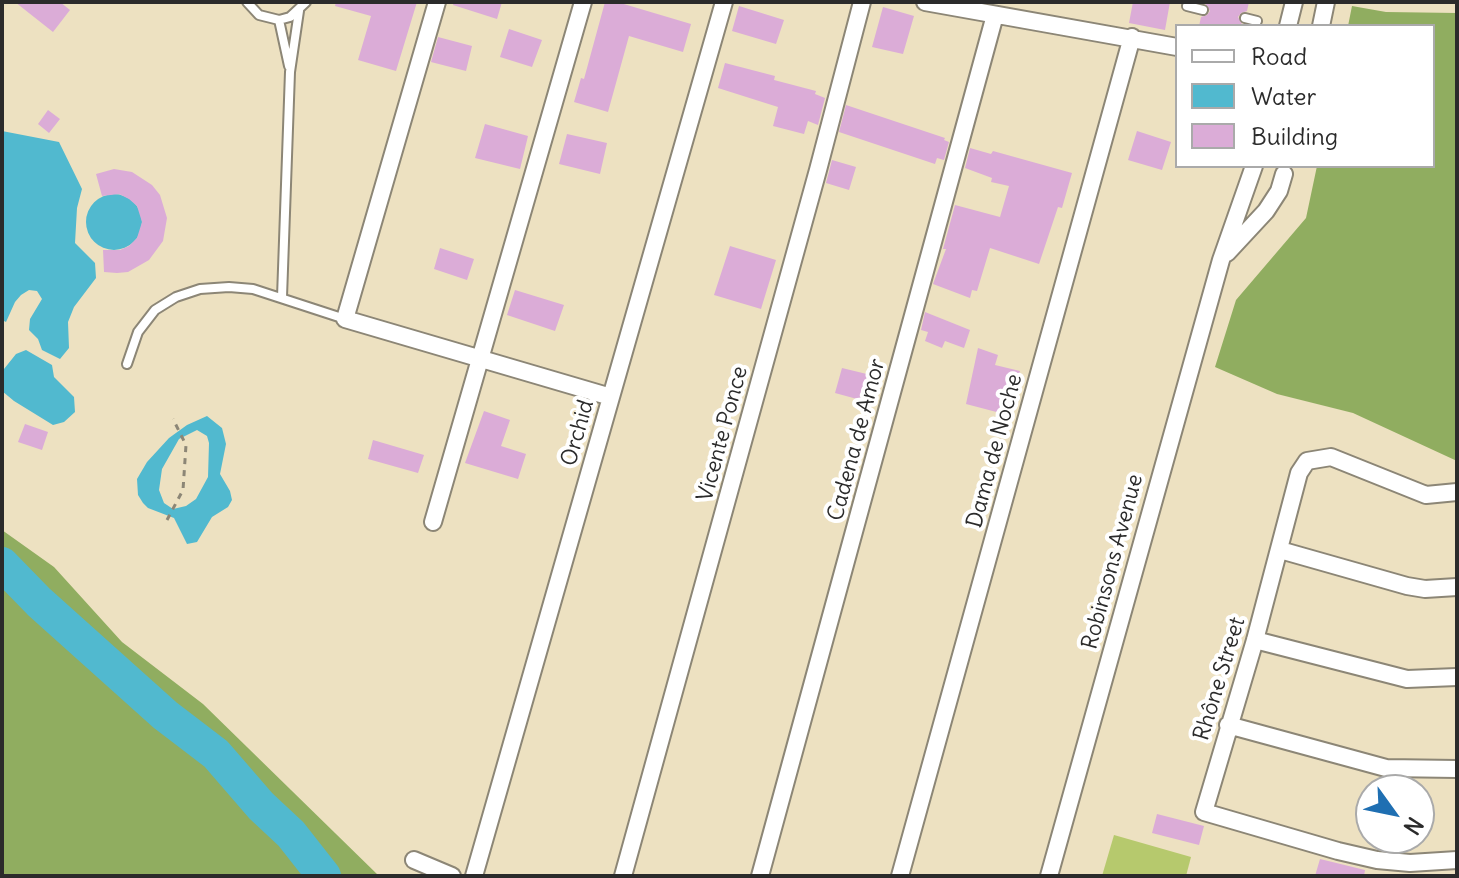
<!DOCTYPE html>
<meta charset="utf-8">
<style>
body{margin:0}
#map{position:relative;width:1459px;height:878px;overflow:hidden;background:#ede1c1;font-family:Delius,sans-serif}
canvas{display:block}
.frame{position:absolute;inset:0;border:4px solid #2b2b2b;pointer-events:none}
.legend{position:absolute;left:1175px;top:24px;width:260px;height:144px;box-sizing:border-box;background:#fff;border:2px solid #aaa;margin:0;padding:10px 14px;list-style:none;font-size:24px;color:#2b2b2b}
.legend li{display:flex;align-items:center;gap:16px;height:40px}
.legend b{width:40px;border:2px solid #aaa}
.north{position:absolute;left:1355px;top:774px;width:80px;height:80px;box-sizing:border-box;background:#fff;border:2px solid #aaa;border-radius:50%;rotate:123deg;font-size:22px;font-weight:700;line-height:32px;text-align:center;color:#2b2b2b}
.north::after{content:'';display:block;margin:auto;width:28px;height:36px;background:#1f6fb2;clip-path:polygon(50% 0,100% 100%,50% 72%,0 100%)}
</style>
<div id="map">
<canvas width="1459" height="878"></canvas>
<div class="frame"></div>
<ul class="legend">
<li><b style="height:10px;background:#fff"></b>Road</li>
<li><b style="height:22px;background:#51b9cf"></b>Water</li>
<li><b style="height:22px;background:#dbacd7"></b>Building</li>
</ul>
<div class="north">N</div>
</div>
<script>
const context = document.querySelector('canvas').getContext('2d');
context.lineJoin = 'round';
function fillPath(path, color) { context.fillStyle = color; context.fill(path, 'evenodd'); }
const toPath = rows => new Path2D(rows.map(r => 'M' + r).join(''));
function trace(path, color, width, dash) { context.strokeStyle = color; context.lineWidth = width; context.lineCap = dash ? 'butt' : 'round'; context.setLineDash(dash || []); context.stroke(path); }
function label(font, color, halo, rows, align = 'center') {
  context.font = font + ' Delius,sans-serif'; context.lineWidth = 8; context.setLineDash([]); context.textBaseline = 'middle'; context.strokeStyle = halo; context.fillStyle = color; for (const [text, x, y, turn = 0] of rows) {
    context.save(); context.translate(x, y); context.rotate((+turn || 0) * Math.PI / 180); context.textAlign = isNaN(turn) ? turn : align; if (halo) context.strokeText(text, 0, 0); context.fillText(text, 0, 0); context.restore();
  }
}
fillPath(toPath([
 [1114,835,1191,857,1186,876,1102,876]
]), '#b6c96d');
fillPath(toPath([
 [1352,6,1386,12,1457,13,1457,461,1353,413,1277,394,1215,367,1236,300,1306,218,1317,166,1433,166,1433,26,1348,26],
 [2,530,54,567,122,642,203,704,379,876,2,876]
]), '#90ad60');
fillPath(toPath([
 [2,131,59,142,82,189,77,208,75,243,95,263,96,278,74,307,68,322,69,348,60,359,42,350,38,339,29,330,30,319,42,299,37,291,29,290,21,295,15,302,6,322,2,320],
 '86 222a28 28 0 1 1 56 0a28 28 0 1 1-56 0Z',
 [26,350,52,365,54,377,74,397,75,412,64,422,53,425,14,401,2,391,4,369,16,354],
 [207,416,222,428,226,444,220,474,230,491,232,500,228,507,212,517,197,542,187,544,174,518,148,508,143,503,138,495,137,479,147,462,169,438,187,425],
 [197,430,207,436,209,443,208,477,196,499,186,506,173,509,164,503,159,490,162,469,179,439]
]), '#51b9cf');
trace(toPath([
 [2,564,39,602,165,715,216,754,261,806,291,834,324,876]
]), '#51b9cf', 34);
fillPath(toPath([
 [15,2,60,2,70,10,53,32],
 [336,2,417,2,396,71,358,60,371,16,335,6],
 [454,2,502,2,497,19,453,5],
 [605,2,617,2,691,24,683,52,629,36,608,112,574,102,581,78,584,79],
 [1133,2,1170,2,1165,30,1129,23],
 [1204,2,1249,2,1247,11,1241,13,1238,17,1243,26,1199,26,1201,17,1207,15,1210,11],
 [739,6,784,20,776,44,732,31],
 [883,7,914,16,903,54,872,47],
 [509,29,542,40,532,67,500,57],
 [438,37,472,46,466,71,431,62],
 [725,63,775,76,774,80,816,91,815,94,825,98,818,125,808,121,804,134,773,126,778,107,718,88],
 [846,105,945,138,944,140,949,142,944,160,937,158,935,164,839,132],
 [48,110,60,119,49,133,38,124],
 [485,124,528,136,520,169,475,158],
 [1137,131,1171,142,1162,170,1128,160],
 [567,134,607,143,600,174,559,164],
 [970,148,991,154,993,151,1072,173,1062,208,1058,207,1039,264,990,248,977,291,972,290,970,298,933,284,946,249,943,249,955,205,1000,217,1009,186,991,182,992,178,965,168],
 [832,160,856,167,849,190,826,183],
 [114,169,132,172,152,185,160,195,167,218,163,241,149,260,128,272,117,273,104,272,103,250,120,250,129,246,137,238,142,222,137,206,129,199,119,194,102,196,96,174],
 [730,246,776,260,761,309,714,295],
 [440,248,474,259,467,280,434,269],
 [515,290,564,305,555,331,507,315],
 [925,312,970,330,964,348,945,341,942,348,925,341,928,332,921,330],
 [978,348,998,355,995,365,1020,371,1008,415,966,404],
 [842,368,875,376,868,402,835,393],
 [484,411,510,420,501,446,526,454,518,479,465,463],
 [25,424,48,432,42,450,18,442],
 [373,440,424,455,418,473,368,459],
 [1157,814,1204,826,1199,845,1152,833],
 [1320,859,1365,870,1364,876,1315,876]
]), '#dbacd7');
const service = toPath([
 [247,2,259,15,279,20,290,17,306,2],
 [1187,6,1203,10],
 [1245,18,1257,21],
 [279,20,289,66],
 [282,297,290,72,299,11],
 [127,364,138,332,155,310,176,297,200,289,229,287,253,289,345,319]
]);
const minor = toPath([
 [437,2,345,319,611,397],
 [925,2,1177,47],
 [1288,26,1294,2],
 [1321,26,1326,2],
 [1227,253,1266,211,1279,191,1284,174],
 [1457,492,1426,495,1331,457,1307,461,1299,473,1255,640,1204,812,1338,851,1377,860,1410,863,1457,860],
 [433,522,583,2],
 [1280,550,1407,586,1425,589,1457,587],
 [1255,640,1407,679,1457,677],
 [1228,725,1386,768,1457,769],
 [414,860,452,876],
 [474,876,724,2],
 [623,876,818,170,862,2],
 [760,876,995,15],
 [900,876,1132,37],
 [1049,876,1221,260,1254,166]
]);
trace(service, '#8c8676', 12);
trace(minor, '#8c8676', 20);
trace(toPath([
 [167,520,183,490,186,445,173,419]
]), '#8c8676', 3, [6, 6]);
trace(service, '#fff', 8);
trace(minor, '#fff', 16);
label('22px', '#2b2b2b', '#fff', [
 ["Orchid",578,433,-74],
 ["Vicente Ponce",723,434,-75],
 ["Cadena de Amor",857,440,-75],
 ["Dama de Noche",995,451,-75],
 ["Robinsons Avenue",1113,562,-75],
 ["Rhône Street",1220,679,-73]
]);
</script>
